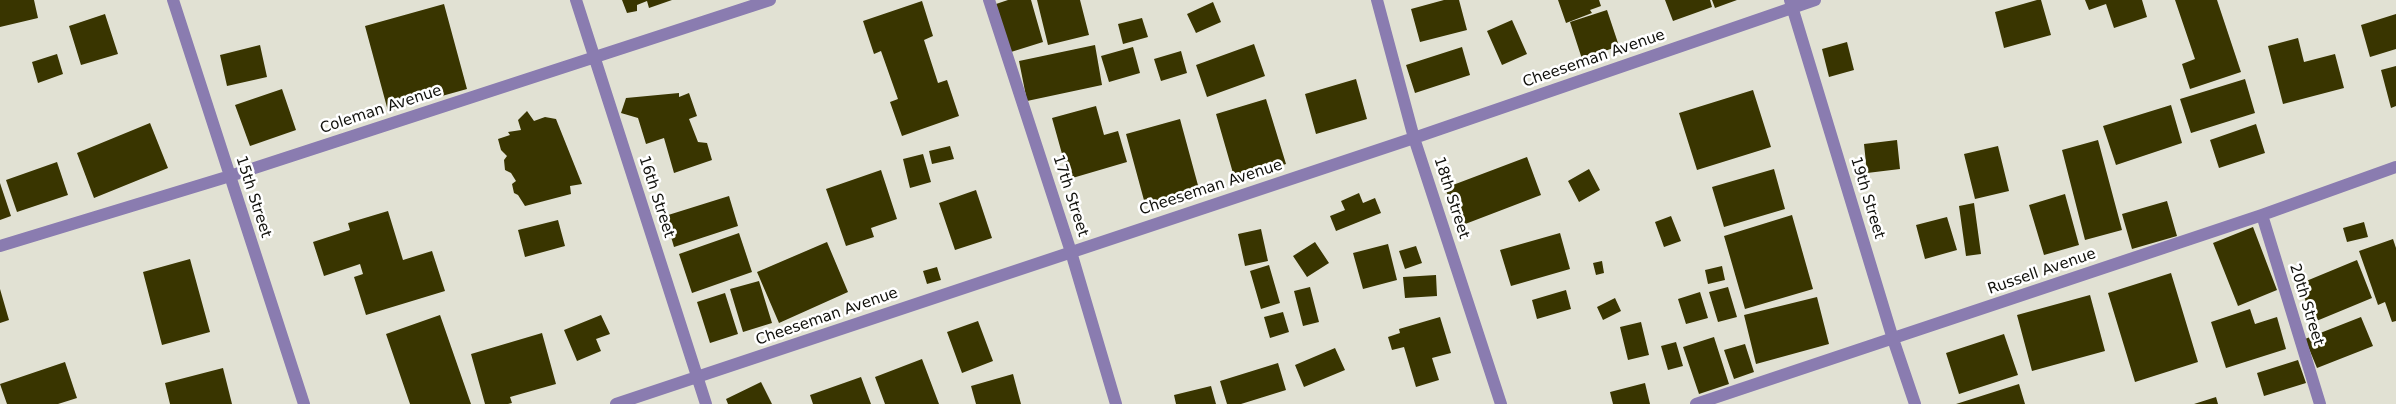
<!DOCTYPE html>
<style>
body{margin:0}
canvas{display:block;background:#e1e1d3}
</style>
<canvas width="2396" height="404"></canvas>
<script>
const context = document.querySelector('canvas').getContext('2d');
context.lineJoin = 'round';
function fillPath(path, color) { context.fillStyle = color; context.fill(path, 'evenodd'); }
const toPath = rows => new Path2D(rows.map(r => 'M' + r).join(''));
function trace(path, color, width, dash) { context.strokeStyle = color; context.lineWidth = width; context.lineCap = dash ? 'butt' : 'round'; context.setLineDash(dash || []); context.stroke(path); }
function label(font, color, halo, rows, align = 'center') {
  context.font = font + ' "DejaVu Sans",sans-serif'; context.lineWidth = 5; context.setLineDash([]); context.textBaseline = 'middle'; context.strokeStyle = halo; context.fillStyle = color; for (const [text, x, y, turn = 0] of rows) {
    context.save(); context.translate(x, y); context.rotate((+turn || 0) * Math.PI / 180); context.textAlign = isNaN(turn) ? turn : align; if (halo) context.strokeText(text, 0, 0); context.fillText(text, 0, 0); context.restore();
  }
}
fillPath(toPath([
 [0,0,34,0,38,18,0,27],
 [622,0,672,0,649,8,647,1,637,5,637,11,627,13],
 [1008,0,1031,0,1043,42,1011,52,996,4],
 [1037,0,1080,0,1089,35,1048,45],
 [1444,0,1459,0,1467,30,1420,42,1411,9],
 [1558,0,1599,0,1601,6,1590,10,1592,13,1566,23],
 [1665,0,1710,0,1712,7,1673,21],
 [1712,0,1737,0,1715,8],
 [2037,0,2041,0,2051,35,2004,48,1995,12],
 [2085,0,2142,0,2147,17,2114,28,2106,4,2089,10],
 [2175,0,2217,0,2241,72,2190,89,2182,64,2195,59],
 [922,1,933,36,924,40,938,83,947,80,959,116,902,136,890,102,898,99,881,51,874,54,863,21],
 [1213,2,1221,22,1196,33,1187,14],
 [444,4,467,89,388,111,365,26],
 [1607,10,1619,46,1582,59,1570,22],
 [105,14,118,54,81,65,69,26],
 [2396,14,2396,49,2370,57,2361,25],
 [1142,18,1148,37,1123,44,1118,24],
 [1512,20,1527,54,1502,65,1487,31],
 [2298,38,2304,62,2335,54,2344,88,2283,104,2268,46],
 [1847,42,1854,70,1829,77,1822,49],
 [1254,44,1265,76,1207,97,1196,65],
 [260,45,267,77,227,86,220,55],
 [1095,45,1102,85,1027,101,1019,61],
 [1133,47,1140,73,1109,82,1101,56],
 [1462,47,1470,75,1415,93,1406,65],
 [1181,51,1187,73,1161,81,1154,59],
 [57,54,63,74,38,83,32,62],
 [2396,66,2396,106,2391,108,2381,70],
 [1356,79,1367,119,1316,134,1305,94],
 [2245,79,2255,113,2191,133,2180,99],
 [282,89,296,130,250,146,235,105],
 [1753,90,1771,147,1697,170,1679,113],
 [679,93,679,97,689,93,697,116,689,119,698,142,707,143,712,160,674,173,664,138,646,144,638,118,621,113,626,98],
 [1266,99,1286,164,1235,180,1216,114],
 [2171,105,2182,143,2116,165,2103,126],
 [1096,106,1104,135,1118,131,1127,162,1069,179,1052,118],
 [527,111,534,121,545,117,556,119,582,184,570,186,571,194,525,206,518,195,514,193,512,184,516,181,511,173,505,170,504,160,507,156,501,150,498,139,510,135,508,132,521,130,518,120],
 [1180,119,1199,189,1145,204,1126,134],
 [150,123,168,168,94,198,77,153],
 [2256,124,2265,153,2219,168,2210,140],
 [1897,140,1900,169,1867,173,1864,144],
 [2098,140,2122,230,2085,240,2062,150],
 [950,146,954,159,932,164,929,151],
 [1998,146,2009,191,1975,199,1964,154],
 [923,154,931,182,910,188,903,159],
 [1527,157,1541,195,1460,226,1445,188],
 [57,162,68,195,17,212,6,180],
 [1589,169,1600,190,1579,202,1568,181],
 [1774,169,1785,209,1724,227,1712,187],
 [881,170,897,219,871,228,874,237,846,246,826,189],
 [0,183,11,216,0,220],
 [976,190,992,238,955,250,939,203],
 [1359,193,1363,203,1375,198,1381,213,1336,231,1330,216,1345,210,1341,201],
 [2065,194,2079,245,2044,255,2029,205],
 [729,196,738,226,674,247,665,216],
 [2167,201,2177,236,2132,249,2122,214],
 [1974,203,1981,254,1966,256,1959,206],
 [388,211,403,260,432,251,445,291,366,315,354,277,363,274,360,264,324,276,313,242,350,230,348,223],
 [1792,215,1813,289,1745,309,1724,236],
 [1671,216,1681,241,1664,247,1655,222],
 [1947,217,1957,250,1925,259,1916,225],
 [558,220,565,246,525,257,518,230],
 [2364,222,2368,237,2347,242,2343,228],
 [2253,227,2277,290,2238,306,2213,243],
 [1261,229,1268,261,1245,266,1238,234],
 [739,233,752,272,692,293,679,254],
 [1560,233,1570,269,1511,286,1500,250],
 [2393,239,2396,248,2396,321,2392,322,2385,302,2378,305,2359,251],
 [827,242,848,292,779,323,757,272],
 [1315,242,1329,263,1307,277,1293,256],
 [1388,244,1397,280,1363,289,1353,253],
 [1416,246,1422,263,1405,269,1399,251],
 [190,259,210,332,162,345,143,272],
 [2357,260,2372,298,2314,322,2299,284],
 [1602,261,1604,273,1596,275,1593,263],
 [1269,265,1280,303,1261,309,1250,271],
 [1722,266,1725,280,1708,284,1705,270],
 [937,267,941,280,927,284,923,271],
 [2171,273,2198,362,2135,382,2108,293],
 [1436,275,1437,296,1405,298,1403,277],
 [759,281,772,323,743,332,730,289],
 [1310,287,1319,322,1303,326,1294,291],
 [1728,287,1737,317,1718,322,1709,292],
 [0,289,9,320,0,323],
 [1566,290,1571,309,1537,319,1532,300],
 [1700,292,1708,318,1686,324,1678,299],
 [725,293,738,334,710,343,697,302],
 [2090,295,2105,351,2032,371,2017,315],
 [1817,297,1829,344,1756,364,1744,315],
 [1615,298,1621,311,1603,320,1597,307],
 [2250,309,2255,324,2277,317,2286,349,2226,368,2211,322],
 [1283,312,1289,332,1270,338,1264,317],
 [440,315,471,404,410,404,386,334],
 [601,315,610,334,596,339,601,351,577,361,564,330],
 [1440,317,1451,353,1432,358,1439,380,1416,387,1404,347,1392,350,1388,337,1400,333,1399,329],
 [2361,317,2373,346,2317,368,2305,339],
 [978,321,993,361,962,373,947,332],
 [1641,322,1649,355,1628,360,1620,327],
 [542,333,556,384,510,397,512,403,508,404,485,404,471,354],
 [2004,334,2018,375,1959,394,1946,353],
 [1714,337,1729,384,1699,394,1683,347],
 [1676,342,1683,366,1668,370,1661,346],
 [1745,344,1754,372,1734,379,1724,350],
 [1335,348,1345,370,1304,387,1295,365],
 [922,359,939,404,885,404,875,377],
 [2298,360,2306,383,2264,396,2257,373],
 [65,362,77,398,58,404,7,404,0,384],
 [1278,363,1286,390,1241,404,1227,404,1220,381],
 [223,368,232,404,170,404,165,383],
 [1013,374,1021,404,976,404,971,386],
 [861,377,871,404,813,404,810,395],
 [761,382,772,404,728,404,726,399],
 [1645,383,1650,404,1613,404,1610,392],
 [2019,384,2025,404,1956,404],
 [1211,386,1216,404,1176,404,1174,395],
 [2216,397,2218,404,2194,404]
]), '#393500');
trace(toPath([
 [173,0,304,404],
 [576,0,706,404],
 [989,0,1071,252,1116,404],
 [1377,0,1414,138,1501,404],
 [1790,0,1893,339,1915,404],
 [2262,215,2320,404],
 [0,246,230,176,770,0],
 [616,404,1414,138,1815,0],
 [1696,404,2262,215,2396,167]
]), '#8a7cb0', 12);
label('15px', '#10100b', '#fff', [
 ["Cheeseman Avenue",1594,59,-19],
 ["Coleman Avenue",381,110,-18],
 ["Cheeseman Avenue",1211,188,-18],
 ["17th Street",1070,196,72],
 ["15th Street",253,197,72],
 ["16th Street",656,197,72],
 ["18th Street",1451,198,72],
 ["19th Street",1867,198,73],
 ["Russell Avenue",2042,272,-19],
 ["20th Street",2306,305,73],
 ["Cheeseman Avenue",827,317,-19]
]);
</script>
